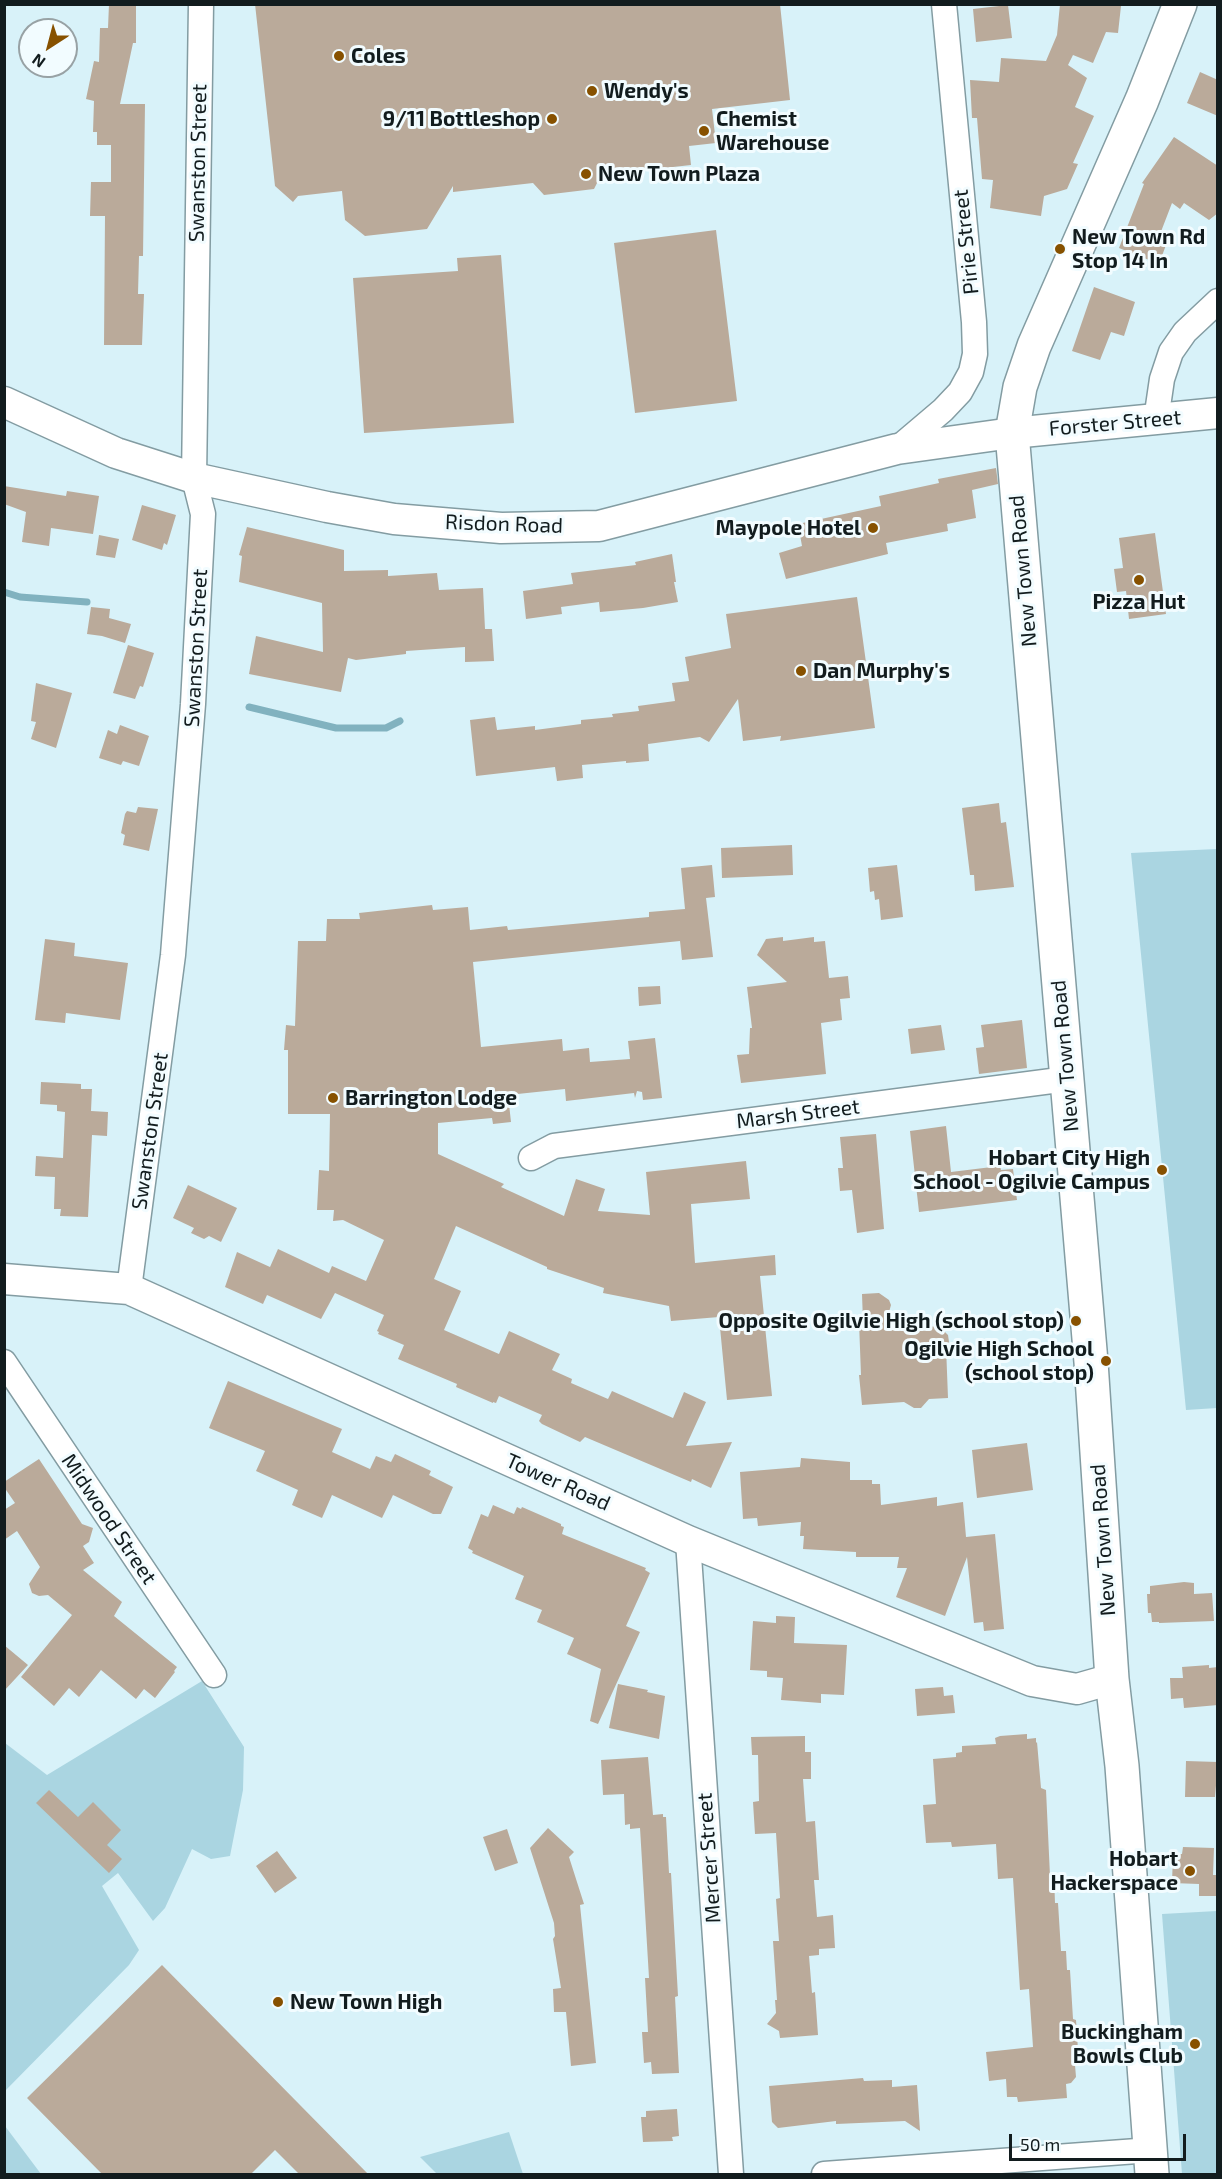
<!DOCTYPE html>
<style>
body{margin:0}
#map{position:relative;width:1222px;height:2179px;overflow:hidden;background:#d8f2f9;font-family:"Exo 2",sans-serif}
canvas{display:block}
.frame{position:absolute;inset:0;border:6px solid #121c1e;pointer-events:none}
.north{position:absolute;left:18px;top:18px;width:60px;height:60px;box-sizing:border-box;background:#f2fcff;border:2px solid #98a2a5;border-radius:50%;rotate:216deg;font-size:16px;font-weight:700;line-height:24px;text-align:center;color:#121c1e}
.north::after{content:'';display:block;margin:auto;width:21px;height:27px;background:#875100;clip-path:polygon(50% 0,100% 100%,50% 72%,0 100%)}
.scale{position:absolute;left:1009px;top:2134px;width:177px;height:27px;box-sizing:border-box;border:3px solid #121c1e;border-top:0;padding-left:8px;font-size:18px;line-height:21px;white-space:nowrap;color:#121c1e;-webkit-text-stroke:4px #f2fcff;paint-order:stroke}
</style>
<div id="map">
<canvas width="1222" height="2179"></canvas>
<div class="frame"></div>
<div class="north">N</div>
<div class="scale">50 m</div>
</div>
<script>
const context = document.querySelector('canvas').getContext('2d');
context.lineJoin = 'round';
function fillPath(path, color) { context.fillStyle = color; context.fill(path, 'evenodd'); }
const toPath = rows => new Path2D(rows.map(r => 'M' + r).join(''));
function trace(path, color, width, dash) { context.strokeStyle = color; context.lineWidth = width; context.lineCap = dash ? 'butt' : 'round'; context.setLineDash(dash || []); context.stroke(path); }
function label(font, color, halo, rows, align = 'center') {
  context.font = font + ' "Exo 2",sans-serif'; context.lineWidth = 6; context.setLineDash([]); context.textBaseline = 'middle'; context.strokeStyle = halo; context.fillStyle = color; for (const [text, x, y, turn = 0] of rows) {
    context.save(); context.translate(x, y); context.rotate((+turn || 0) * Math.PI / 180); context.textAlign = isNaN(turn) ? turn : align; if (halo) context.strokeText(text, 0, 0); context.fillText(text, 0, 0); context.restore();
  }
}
fillPath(toPath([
 [1217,849,1217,1408,1186,1410,1131,853],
 [202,1681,244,1747,243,1790,230,1856,211,1859,192,1849,165,1908,153,1921,118,1873,102,1886,139,1950,129,1965,5,2091,5,1743,47,1775],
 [1217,1911,1217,2174,1182,2174,1162,1914],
 [5,2126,41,2174,5,2174],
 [509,2132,523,2174,437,2174,420,2157]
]), '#aad5e1');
trace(toPath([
 [4,592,20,597,87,602],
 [249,707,336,728,386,728,400,721]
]), '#81b2bf', 7);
fillPath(toPath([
 [109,4,136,4,136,43,133,43,120,104,145,104,143,256,139,256,138,294,144,294,142,345,104,345,105,216,90,216,91,182,111,182,111,145,97,145,97,132,93,132,94,101,86,99,94,61,99,62,100,28,108,28],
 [255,4,780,4,790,100,712,109,716,143,689,146,691,165,601,175,594,189,544,195,533,183,453,192,453,186,427,229,365,236,345,220,342,191,298,196,293,202,275,186],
 [1060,4,1121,6,1118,33,1106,32,1093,63,1073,55,1068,65,1087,78,1075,107,1094,116,1073,163,1078,164,1067,189,1044,196,1041,216,990,208,993,180,982,179,977,118,972,118,970,80,999,82,1001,58,1046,61,1057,35],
 [1008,5,1012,38,976,42,973,9],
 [1200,72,1218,80,1218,116,1187,103],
 [1174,137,1218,166,1218,213,1209,220,1184,203,1180,209,1172,203,1157,242,1166,245,1159,264,1119,248,1144,184,1142,183],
 [716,230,737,401,635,413,614,243],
 [501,255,514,423,364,433,353,278,458,271,457,258],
 [1094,287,1135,302,1124,336,1111,332,1100,360,1072,351],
 [996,468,998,484,972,490,976,518,947,524,948,531,886,543,888,554,786,579,779,553,802,546,798,524,881,506,879,496,939,483,938,479],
 [4,486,66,496,67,491,99,496,93,534,51,528,49,546,22,542,26,512,4,504],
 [142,505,176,515,167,545,164,543,162,550,132,540],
 [247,527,344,550,344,571,388,570,388,576,437,573,439,590,483,588,485,629,492,629,494,661,465,662,465,647,406,651,406,654,356,660,348,658,341,692,249,674,256,636,323,652,322,603,239,582,242,556,239,555],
 [1155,533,1166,614,1129,619,1126,591,1117,592,1114,569,1123,568,1119,538],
 [99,535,119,539,115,558,96,555],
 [672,554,676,582,674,582,678,602,643,608,600,612,599,602,561,607,562,614,526,619,523,591,573,584,571,573,636,565,635,562],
 [857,597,875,728,780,741,781,736,743,741,738,699,709,742,700,737,648,744,649,761,626,763,626,761,582,765,583,778,557,781,555,767,476,776,470,720,495,717,497,730,535,726,535,730,581,724,581,720,613,717,612,714,639,711,638,706,675,701,672,683,689,681,685,657,731,648,726,614],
 [91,607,110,609,109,618,131,624,125,643,102,636,87,634],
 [128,645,154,653,143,687,140,686,135,699,113,693],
 [36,683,72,693,56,748,31,739,36,722,31,721],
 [120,725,149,736,139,766,123,761,121,765,99,758,108,730,117,734],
 [999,803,1001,823,1006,822,1014,887,975,891,974,875,970,875,962,808],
 [138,807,158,809,149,851,123,845,125,835,121,833,125,814,127,811,136,813],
 [792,845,793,875,722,878,721,848],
 [712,865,715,897,706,898,713,957,682,960,680,941,473,962,481,1047,562,1039,563,1051,589,1048,590,1062,630,1059,628,1041,655,1038,662,1098,643,1100,642,1092,637,1091,635,1098,634,1093,566,1101,565,1089,508,1095,511,1122,493,1124,492,1118,438,1123,438,1154,504,1184,501,1187,564,1216,576,1179,605,1189,598,1211,650,1215,646,1172,746,1161,750,1199,691,1204,695,1263,775,1255,776,1275,760,1276,772,1396,727,1400,719,1317,671,1321,669,1306,603,1293,604,1288,547,1269,547,1267,456,1226,434,1279,461,1291,444,1330,499,1354,509,1331,560,1354,552,1370,572,1379,571,1383,608,1399,612,1391,673,1418,684,1392,706,1402,686,1446,732,1442,711,1488,692,1479,691,1482,585,1437,580,1442,542,1424,539,1421,542,1415,499,1396,496,1403,493,1402,493,1403,456,1387,457,1384,398,1359,404,1345,378,1334,379,1332,377,1331,384,1315,335,1293,321,1319,267,1295,263,1304,225,1287,237,1252,270,1267,278,1249,329,1273,332,1266,366,1281,384,1240,343,1220,333,1221,334,1210,317,1210,319,1170,329,1171,330,1114,288,1114,288,1050,284,1050,286,1025,295,1026,298,941,326,941,327,919,360,919,359,913,432,905,433,910,468,907,470,930,507,926,508,930,649,917,649,912,685,909,681,868],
 [897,865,903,917,881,920,879,899,875,900,874,891,870,892,868,868],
 [783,937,783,941,814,937,814,942,825,941,829,978,848,976,850,998,840,999,842,1020,821,1023,826,1074,741,1083,737,1055,749,1054,750,1028,752,1028,747,987,787,982,757,955,766,939],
 [45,939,75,943,74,956,128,963,120,1020,66,1013,65,1023,35,1020],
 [660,986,661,1004,639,1006,638,987],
 [1022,1020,1027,1068,979,1074,976,1048,984,1047,981,1025],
 [941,1025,945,1050,911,1054,908,1029],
 [41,1082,81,1084,81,1089,92,1089,91,1111,108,1112,107,1136,92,1135,88,1217,60,1216,61,1209,54,1209,55,1177,35,1176,36,1156,63,1158,65,1112,57,1111,57,1105,40,1104],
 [946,1126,951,1172,1000,1166,1001,1170,1013,1169,1017,1200,919,1212,910,1131],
 [876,1134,884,1229,857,1233,852,1190,840,1191,838,1168,843,1168,840,1137],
 [188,1185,237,1208,221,1242,209,1236,204,1239,191,1233,194,1228,173,1218],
 [879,1293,889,1300,891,1305,884,1330,939,1326,948,1335,949,1342,946,1346,948,1398,929,1399,921,1408,914,1408,904,1402,862,1405,859,1375,861,1375,859,1322,863,1322,862,1294],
 [228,1381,342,1429,332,1452,370,1469,376,1456,391,1462,395,1454,431,1471,429,1475,453,1487,441,1514,433,1514,393,1495,382,1518,332,1495,322,1518,292,1505,298,1490,256,1471,265,1451,209,1428],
 [1027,1443,1033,1490,977,1498,972,1450],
 [801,1458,850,1462,850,1480,872,1480,872,1484,880,1484,881,1505,937,1497,937,1506,963,1502,966,1537,995,1534,1004,1629,984,1631,983,1622,974,1623,967,1557,945,1616,896,1597,907,1568,897,1568,899,1557,856,1557,856,1552,803,1549,804,1536,800,1536,801,1522,758,1526,757,1518,743,1519,740,1472,800,1467],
 [39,1459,82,1524,93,1528,89,1542,83,1546,94,1563,83,1570,122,1602,114,1616,177,1667,174,1671,175,1672,155,1698,144,1689,136,1699,101,1670,79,1697,69,1688,54,1706,21,1677,72,1615,48,1595,39,1596,32,1593,29,1584,40,1567,17,1531,4,1540,4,1510,15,1503,4,1487,4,1482],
 [493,1505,514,1514,517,1507,521,1509,522,1507,561,1524,561,1526,564,1527,562,1534,646,1568,645,1570,650,1573,626,1626,640,1632,598,1724,590,1721,601,1669,567,1654,574,1638,537,1622,542,1610,515,1599,524,1576,472,1553,473,1551,468,1548,481,1514,488,1517],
 [1184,1582,1194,1583,1194,1594,1212,1593,1214,1621,1159,1623,1159,1622,1152,1622,1151,1613,1148,1613,1147,1594,1150,1594,1150,1586],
 [776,1616,795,1617,794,1643,847,1645,844,1695,821,1694,821,1703,781,1700,783,1678,767,1677,767,1671,750,1670,753,1621,776,1623],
 [4,1645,28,1665,4,1691],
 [1209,1665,1209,1668,1218,1667,1218,1705,1184,1708,1183,1698,1171,1699,1170,1678,1183,1678,1182,1667],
 [618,1684,648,1690,647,1692,665,1696,659,1739,609,1728],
 [943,1687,944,1696,953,1695,955,1713,917,1716,915,1689],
 [1027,1734,1027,1739,1036,1738,1036,1743,1037,1742,1041,1788,1046,1790,1050,1876,1054,1876,1055,1903,1058,1903,1061,1951,1066,1951,1067,1970,1070,1970,1073,2019,1076,2020,1078,2050,1074,2053,1076,2077,1071,2083,1066,2084,1067,2098,1018,2102,1017,2097,1007,2097,1006,2079,989,2081,986,2052,1033,2047,1029,1989,1020,1990,1013,1878,998,1879,996,1844,952,1847,951,1842,926,1843,923,1805,936,1804,933,1759,956,1757,956,1753,962,1752,962,1746,996,1744,995,1738,1000,1736],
 [805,1736,805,1752,811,1752,811,1779,803,1779,806,1822,815,1821,819,1880,814,1880,817,1917,833,1915,835,1948,819,1949,819,1955,809,1956,812,1993,815,1992,818,2035,780,2038,779,2031,767,2024,776,2013,775,2000,777,2000,773,1941,779,1941,776,1899,780,1898,776,1833,755,1834,753,1802,759,1801,758,1755,752,1755,751,1737],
 [648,1757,653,1815,663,1814,663,1817,666,1817,669,1873,671,1873,678,1996,675,1997,679,2073,652,2074,651,2062,644,2063,642,2032,648,2032,645,1978,649,1978,640,1828,630,1829,630,1824,625,1825,624,1794,603,1795,601,1760],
 [1186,1761,1218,1762,1215,1797,1185,1797],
 [49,1790,78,1817,93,1802,121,1830,107,1845,122,1859,109,1873,36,1803],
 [548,1828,574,1852,569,1857,584,1904,580,1905,596,2063,571,2066,566,2012,554,2012,553,1989,561,1988,553,1939,555,1936,554,1923,530,1848],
 [507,1829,518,1863,495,1871,483,1837],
 [1183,1847,1214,1848,1213,1875,1218,1875,1218,1896,1199,1896,1199,1884,1172,1883,1173,1854,1182,1854],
 [277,1851,297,1878,275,1893,256,1866],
 [162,1965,369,2175,300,2175,275,2150,250,2175,103,2175,27,2098],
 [863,2078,864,2081,892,2080,892,2087,917,2085,920,2131,905,2121,836,2124,836,2121,778,2128,772,2122,769,2086],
 [677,2109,679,2136,672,2137,673,2141,643,2142,641,2117,646,2117,646,2111]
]), '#baaa9a');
const minor = toPath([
 [1156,420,1162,379,1171,352,1185,332,1218,301],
 [897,449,943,410,960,392,971,372,975,354,974,322,944,4],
 [531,1158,554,1146,1067,1079],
 [129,1289,173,955,193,704,203,514,194,478,201,4],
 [4,1362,214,1675],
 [688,1541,731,2174],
 [824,2174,1151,2150]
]);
const tertiary = toPath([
 [4,402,116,453,194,478,327,507,394,519,501,528,599,526,897,449,1012,433,1218,413],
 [4,1279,129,1289,688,1541,1032,1681,1077,1689,1112,1679]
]);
const secondary = toPath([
 [1152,2174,1122,1766,1112,1679,1091,1362,1012,433,1020,387,1034,346,1142,100,1180,4]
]);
trace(minor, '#839ca2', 27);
trace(tertiary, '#839ca2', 33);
trace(secondary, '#839ca2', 36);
trace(minor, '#fff', 24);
trace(tertiary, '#fff', 30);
trace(secondary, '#fff', 33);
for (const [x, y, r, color] of [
 [339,56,6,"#875100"],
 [592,91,6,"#875100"],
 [552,119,6,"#875100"],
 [704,131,6,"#875100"],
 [586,174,6,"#875100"],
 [1060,249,6,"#875100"],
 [873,528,6,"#875100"],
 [1139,580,6,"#875100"],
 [801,671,6,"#875100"],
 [333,1098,6,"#875100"],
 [1162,1170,6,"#875100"],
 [1076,1321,6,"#875100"],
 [1106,1361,6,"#875100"],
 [1190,1871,6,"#875100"],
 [278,2002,6,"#875100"],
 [1195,2044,6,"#875100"]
]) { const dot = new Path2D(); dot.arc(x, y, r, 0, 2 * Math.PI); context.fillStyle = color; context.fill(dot); trace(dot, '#f2fcff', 2); }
label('bold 21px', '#121c1e', '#f2fcff', [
 ["Coles",351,56],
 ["Wendy's",604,91],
 ["9/11 Bottleshop",540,119,"right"],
 ["Chemist",716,119],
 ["Warehouse",716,143],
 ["New Town Plaza",598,174],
 ["New Town Rd",1072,237],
 ["Stop 14 In",1072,261],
 ["Maypole Hotel",861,528,"right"],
 ["Pizza Hut",1139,602,"center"],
 ["Dan Murphy's",813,671],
 ["Barrington Lodge",345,1098],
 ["Hobart City High",1150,1158,"right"],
 ["School - Ogilvie Campus",1150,1182,"right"],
 ["Opposite Ogilvie High (school stop)",1064,1321,"right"],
 ["Ogilvie High School",1094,1349,"right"],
 ["(school stop)",1094,1373,"right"],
 ["Hobart",1178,1859,"right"],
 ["Hackerspace",1178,1883,"right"],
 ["New Town High",290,2002],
 ["Buckingham",1183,2032,"right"],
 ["Bowls Club",1183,2056,"right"]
], 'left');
label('21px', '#121c1e', '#f2fcff', [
 ["Swanston Street",198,163,-89],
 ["Pirie Street",966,242,-96],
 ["Forster Street",1115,423,-5],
 ["Risdon Road",504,524,2],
 ["New Town Road",1023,571,-95],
 ["Swanston Street",196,648,-87],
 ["New Town Road",1065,1056,-95],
 ["Marsh Street",798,1114,-7],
 ["Swanston Street",150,1131,-82],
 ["Tower Road",558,1482,24],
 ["Midwood Street",109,1519,56],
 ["New Town Road",1103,1540,-94],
 ["Mercer Street",709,1858,-94]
]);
</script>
